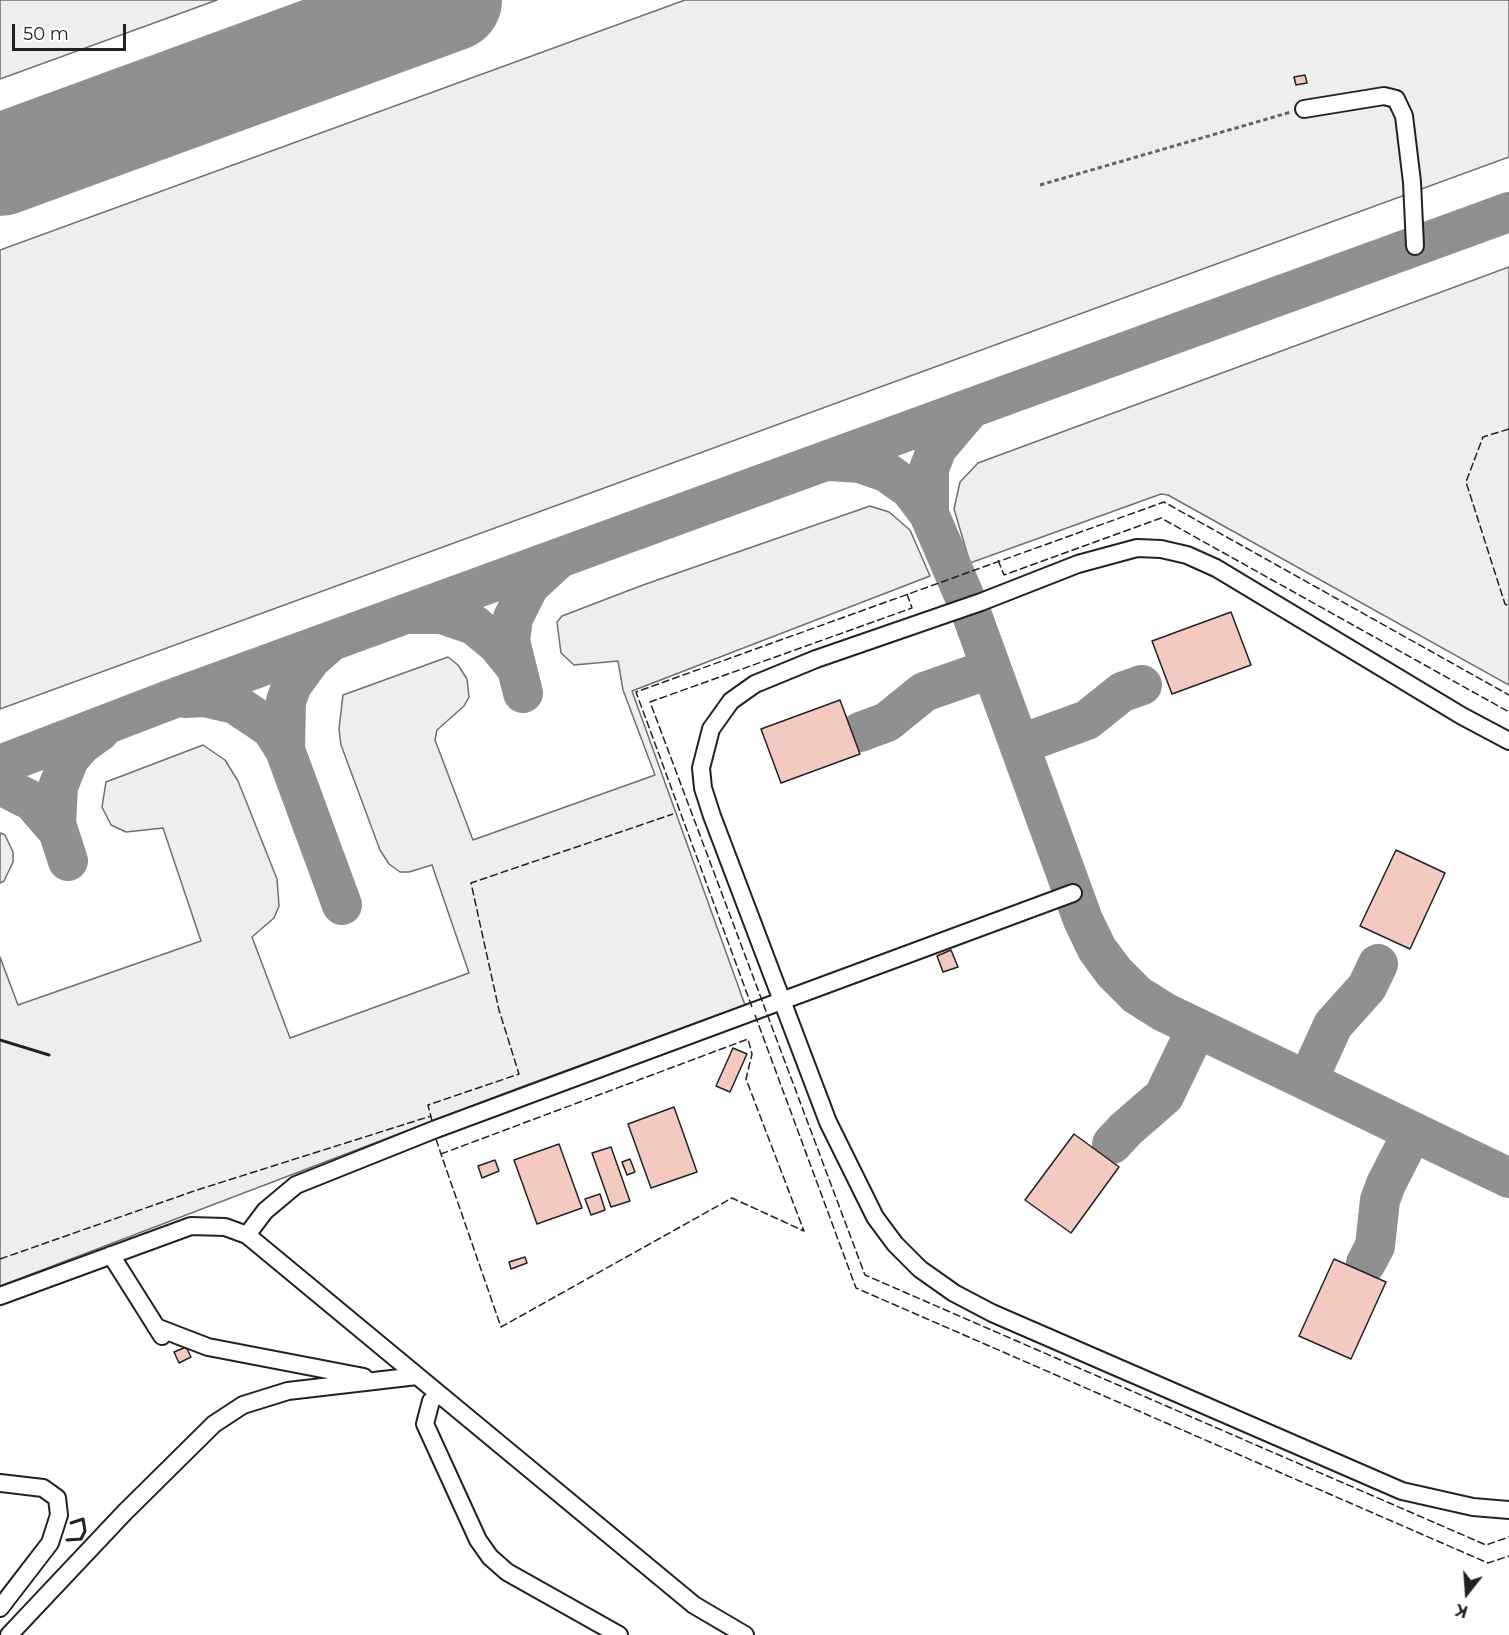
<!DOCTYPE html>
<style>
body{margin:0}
#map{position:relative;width:1509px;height:1635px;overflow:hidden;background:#fff;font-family:Montserrat,sans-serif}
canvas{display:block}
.north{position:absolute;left:1437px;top:1563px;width:60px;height:60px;-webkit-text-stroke:4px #fff;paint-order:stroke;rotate:197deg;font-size:16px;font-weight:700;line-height:24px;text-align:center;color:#222}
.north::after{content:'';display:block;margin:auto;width:21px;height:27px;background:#222;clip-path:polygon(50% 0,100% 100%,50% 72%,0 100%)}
.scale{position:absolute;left:12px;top:24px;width:114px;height:27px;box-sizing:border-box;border:3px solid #222;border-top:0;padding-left:8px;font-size:18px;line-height:21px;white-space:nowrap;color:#222;-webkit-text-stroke:4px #fff;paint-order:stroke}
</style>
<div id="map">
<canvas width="1509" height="1635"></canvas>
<div class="north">K</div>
<div class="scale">50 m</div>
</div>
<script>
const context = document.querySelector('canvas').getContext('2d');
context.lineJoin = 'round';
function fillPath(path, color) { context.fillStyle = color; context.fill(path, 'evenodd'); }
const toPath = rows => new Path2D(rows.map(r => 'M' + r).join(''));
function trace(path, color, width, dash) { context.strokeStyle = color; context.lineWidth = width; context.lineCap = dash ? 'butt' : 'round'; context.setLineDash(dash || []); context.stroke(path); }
const green = toPath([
 [0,0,217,0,0,79,0,0],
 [685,0,1509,0,1509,157,0,709,0,250,685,0],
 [1509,267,1509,685,1168,495,1161,494,970,563,954,509,960,482,978,463,1509,267],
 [870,506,889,512,910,530,930,576,632,691,745,1005,524,1086,0,1286,0,957,18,1005,201,941,163,828,126,832,111,825,102,807,106,782,203,745,225,760,238,781,277,879,279,906,274,918,252,937,290,1038,469,973,432,865,409,872,400,872,389,864,380,850,341,745,339,729,343,695,448,657,458,665,467,679,469,697,464,706,437,730,435,740,473,840,655,775,623,690,618,661,574,665,561,653,557,622,562,616,643,585,870,506],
 [0,833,5,835,13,852,13,862,4,881,0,883,0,833]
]);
fillPath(green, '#eee');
trace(green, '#6f6f6f', 1.5);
trace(toPath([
 [830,461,860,463,886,472,910,489,929,514,969,607,1083,920,1097,949,1114,972,1137,995,1164,1012,1509,1178],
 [929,514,929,469,937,448,970,409],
 [412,614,442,614,474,625,497,644,514,665],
 [523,693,510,641,513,618,529,586,556,561],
 [185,698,204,697,235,704,271,728,285,750,342,905],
 [860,732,887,722,924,692,978,673],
 [1026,747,1022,752,1016,736,1032,740,1087,720,1122,692,1142,685],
 [285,750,286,701,292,685,311,659,327,645],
 [0,765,172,699,1509,212],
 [0,785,32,801,58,831],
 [68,861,56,824,58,787,69,759,82,744,100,731],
 [1313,1069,1333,1025,1367,987,1378,964],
 [1112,1144,1126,1129,1164,1096,1190,1042],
 [1366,1263,1375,1246,1380,1200,1386,1184,1408,1141]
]), '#909090', 40);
trace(toPath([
 [0,165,451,0]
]), '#909090', 102);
const building = toPath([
 [1305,75,1307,83,1296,85,1294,77,1305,75],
 [1231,612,1251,665,1172,694,1152,641,1231,612],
 [840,700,860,754,781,783,761,729,840,700],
 [1396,850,1445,873,1410,949,1360,926,1396,850],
 [951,950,958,967,943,972,937,956,951,950],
 [733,1048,747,1054,730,1092,716,1086,733,1048],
 [674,1107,697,1172,651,1188,628,1124,674,1107],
 [1074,1134,1119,1167,1071,1233,1025,1200,1074,1134],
 [559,1144,582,1208,537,1224,514,1160,559,1144],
 [611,1147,630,1201,611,1207,592,1153,611,1147],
 [630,1159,635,1172,627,1175,622,1162,630,1159],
 [495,1160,499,1171,482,1178,478,1166,495,1160],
 [600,1194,605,1210,591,1215,585,1199,600,1194],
 [525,1257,527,1263,511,1269,509,1262,525,1257],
 [1334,1259,1386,1282,1351,1359,1299,1336,1334,1259],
 [186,1347,191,1357,179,1363,174,1352,186,1347]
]);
fillPath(building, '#f3c9c0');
trace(building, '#222', 1.5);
const minor = toPath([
 [1304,109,1384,96,1396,99,1404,116,1412,182,1415,246],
 [1509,741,1462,716,1216,568,1187,555,1161,549,1137,548,1078,564,981,602,816,659,755,684,731,701,711,729,701,768,703,788,712,816,828,1122,875,1217,895,1244,920,1269,954,1293,992,1313,1402,1491,1473,1507,1509,1510],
 [247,1235,265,1211,296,1185,436,1129,1073,893],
 [111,1255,162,1336],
 [0,1296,191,1226,225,1227,247,1235,694,1605,745,1635],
 [156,1327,208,1347,364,1377],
 [439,1394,431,1401,425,1424,478,1540,490,1557,507,1572,619,1635],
 [0,1483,43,1488,57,1498,59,1515,50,1543,0,1608],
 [9,1635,125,1512,214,1424,243,1405,288,1391,417,1376]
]);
trace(minor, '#222', 20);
trace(toPath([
 [1040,185,1291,112]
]), '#646464', 3, [4.5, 3]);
trace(minor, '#fff', 16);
trace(toPath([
 [1509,429,1483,437,1466,482,1505,604,1509,606],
 [998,560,1004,575,1161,518,1509,712],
 [907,594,912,608,650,702,865,1275,1486,1545,1509,1537],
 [752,1007,636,692,1164,502,1509,695],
 [755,1015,856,1288,1488,1563,1509,1556],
 [432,1121,428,1105,519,1074,499,1010,471,883,673,814],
 [436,1139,441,1154,501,1327,732,1198,804,1231,746,1079,752,1054,748,1039,441,1154],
 [0,1259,197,1190,431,1116]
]), '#222', 1.5, [8, 3]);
trace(toPath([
 [0,1040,49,1055],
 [67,1540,81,1539,85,1531,83,1519,71,1523]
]), '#222', 3);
</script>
